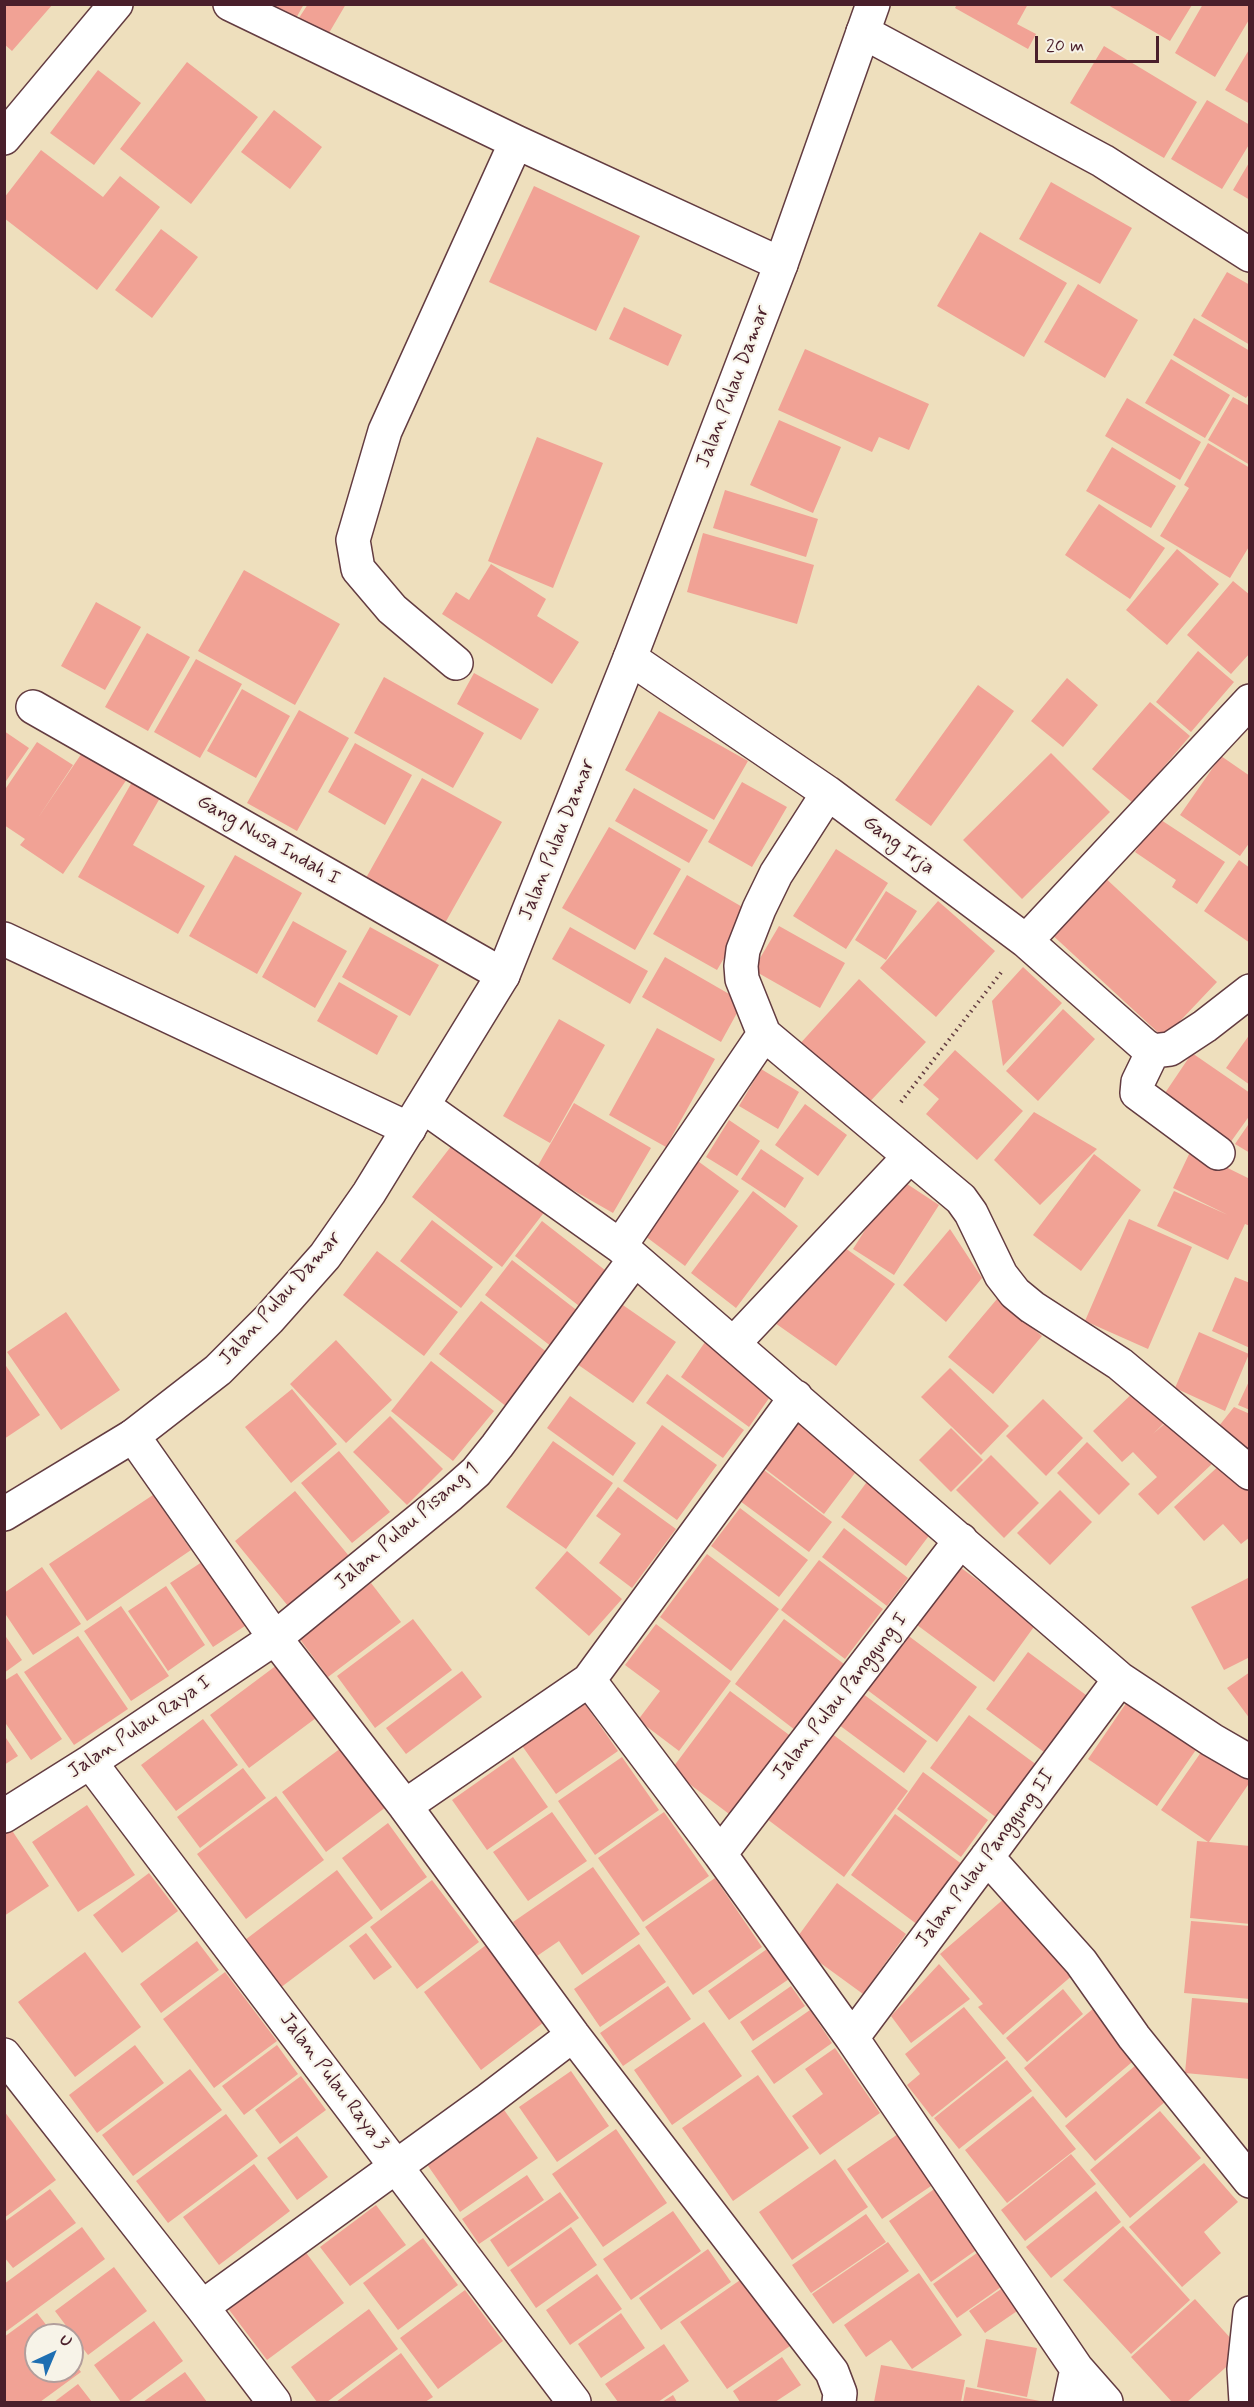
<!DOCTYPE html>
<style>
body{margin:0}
#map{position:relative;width:1254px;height:2407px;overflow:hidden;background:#eedfbd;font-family:Mynerve,sans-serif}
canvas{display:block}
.frame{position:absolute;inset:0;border:6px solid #4a1f2b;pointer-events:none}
.north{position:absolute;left:24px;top:2323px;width:60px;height:60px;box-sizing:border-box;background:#f7f3e8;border:2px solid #b29e9c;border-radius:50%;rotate:44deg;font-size:16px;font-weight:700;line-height:24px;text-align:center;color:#4a1f2b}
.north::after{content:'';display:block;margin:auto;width:21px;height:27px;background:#1f6fb2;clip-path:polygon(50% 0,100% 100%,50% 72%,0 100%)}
.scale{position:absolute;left:1035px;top:36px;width:124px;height:27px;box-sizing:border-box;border:3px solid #4a1f2b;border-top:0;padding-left:8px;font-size:18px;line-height:21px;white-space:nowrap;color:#4a1f2b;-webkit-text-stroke:4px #f7f3e8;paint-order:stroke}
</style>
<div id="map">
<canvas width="1254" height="2407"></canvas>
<div class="frame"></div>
<div class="north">U</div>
<div class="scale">20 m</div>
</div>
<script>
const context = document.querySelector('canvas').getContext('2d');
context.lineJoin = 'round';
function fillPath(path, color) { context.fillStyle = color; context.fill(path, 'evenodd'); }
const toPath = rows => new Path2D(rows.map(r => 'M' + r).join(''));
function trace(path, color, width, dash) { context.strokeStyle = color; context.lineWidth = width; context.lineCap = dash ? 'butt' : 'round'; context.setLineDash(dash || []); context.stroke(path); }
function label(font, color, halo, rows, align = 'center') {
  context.font = font + ' Mynerve,sans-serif'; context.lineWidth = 4.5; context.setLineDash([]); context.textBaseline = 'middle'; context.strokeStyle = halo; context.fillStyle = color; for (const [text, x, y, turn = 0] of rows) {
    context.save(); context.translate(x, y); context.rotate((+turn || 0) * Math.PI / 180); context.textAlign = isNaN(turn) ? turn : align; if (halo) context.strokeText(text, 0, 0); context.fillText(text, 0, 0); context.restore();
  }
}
fillPath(toPath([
 [4,4,53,4,12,51,4,44],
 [253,4,304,4,291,27],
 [308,4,346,4,326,38,297,21],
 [957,4,1028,4,1017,24,1036,34,1028,49,955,8],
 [1203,4,1250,6,1250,18,1215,77,1175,53],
 [1108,5,1192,5,1170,41],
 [1104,46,1197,102,1164,158,1070,103],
 [1250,48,1250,104,1225,90],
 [187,62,258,117,191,204,120,149],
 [98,70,141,103,94,165,50,133],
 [1207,100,1250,125,1250,143,1222,189,1171,159],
 [274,110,322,147,290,189,241,152],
 [41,150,103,197,120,176,160,207,97,290,4,218,4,198],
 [1250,161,1250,200,1233,190],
 [1051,182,1132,228,1100,284,1019,239],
 [534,186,640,236,596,331,489,282],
 [161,229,198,257,152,318,115,290],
 [980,232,1067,283,1024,357,937,306],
 [1227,272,1250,285,1250,345,1201,316],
 [1078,284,1138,320,1105,378,1044,342],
 [624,307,682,335,668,366,609,339],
 [1194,318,1250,351,1250,393,1246,398,1173,355],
 [805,349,929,404,909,450,879,437,872,452,778,410],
 [1171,359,1230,395,1205,438,1145,403],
 [1233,397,1250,406,1250,465,1208,440],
 [1127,398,1201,442,1180,480,1105,436],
 [779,420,841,447,813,513,750,485],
 [537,437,603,463,553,588,488,561],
 [1208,443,1250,468,1250,545,1230,578,1160,536,1189,488,1184,485],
 [1112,447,1176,486,1151,528,1086,491],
 [725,490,818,519,806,557,713,528],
 [1099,504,1165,548,1130,599,1065,555],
 [703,533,814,565,797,624,687,592],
 [1177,549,1219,584,1167,645,1126,610],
 [491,564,546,599,537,616,579,642,552,684,442,614,456,592,469,600],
 [244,570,340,624,295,705,198,651],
 [1233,581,1250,595,1250,653,1231,674,1187,635],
 [96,602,141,627,105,690,61,666],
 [147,633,190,657,148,731,105,707],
 [1198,651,1234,682,1191,732,1156,702],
 [196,659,242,684,200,758,154,732],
 [474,673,539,709,521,740,457,704],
 [384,677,484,733,453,788,354,733],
 [1067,678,1098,705,1063,747,1031,721],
 [978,685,1014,711,931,826,895,800],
 [242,689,290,716,256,778,207,751],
 [1150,702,1190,736,1133,803,1092,769],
 [299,710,349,738,297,831,247,803],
 [659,711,748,761,714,820,625,770],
 [4,731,29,748,4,784],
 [37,742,73,765,38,818,86,747,129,776,63,874,20,845,25,839,4,825,4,791],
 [355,743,412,775,385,825,328,792],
 [1051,753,1110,812,1022,899,963,840],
 [1221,756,1250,776,1250,842,1240,856,1180,815],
 [136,775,164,791,133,845,205,886,178,934,78,877],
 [422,778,502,822,445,923,366,878],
 [742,782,787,807,752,867,708,842],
 [634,788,708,830,689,863,615,821],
 [1158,818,1225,862,1197,904,1172,887,1176,880,1135,852],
 [609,827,681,869,635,950,562,908],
 [836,849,888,883,846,949,793,916],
 [235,855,302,893,257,974,189,936],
 [1239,860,1250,868,1250,943,1204,911],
 [1101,874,1217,982,1164,1038,1048,931],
 [687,875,751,912,717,970,653,934],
 [886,891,917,911,886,960,855,940],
 [938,901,995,951,936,1017,880,968],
 [293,921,347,951,315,1008,262,977],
 [779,926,845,963,820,1008,753,970],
 [370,927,439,965,410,1016,342,977],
 [570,927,648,971,630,1004,552,959],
 [665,957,743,1002,721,1042,642,997],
 [1023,967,1062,1003,1003,1066,992,1001],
 [859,979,926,1042,863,1109,797,1047],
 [339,982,398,1016,377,1055,317,1021],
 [1063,1009,1095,1039,1038,1101,1006,1071],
 [559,1019,605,1045,550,1143,503,1116],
 [657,1028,715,1059,666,1147,609,1115],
 [1250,1034,1250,1085,1226,1068],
 [955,1050,1023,1111,977,1160,926,1114,939,1099,923,1085],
 [1192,1053,1250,1093,1250,1115,1230,1143,1163,1096],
 [761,1069,799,1092,778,1129,739,1106],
 [574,1103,651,1148,613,1213,536,1169],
 [805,1104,847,1135,818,1176,775,1145],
 [1034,1112,1097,1149,1040,1205,994,1160],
 [729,1120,760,1141,737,1176,706,1157],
 [1250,1122,1250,1153,1235,1144],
 [459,1136,549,1206,502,1267,412,1197],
 [761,1149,804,1178,785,1208,741,1179],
 [1191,1150,1250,1179,1250,1226,1245,1224,1228,1260,1157,1226,1174,1191,1228,1215,1173,1188],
 [1094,1154,1141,1190,1081,1271,1033,1235],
 [695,1159,739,1191,685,1266,641,1233],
 [898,1178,939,1205,894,1275,853,1249],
 [753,1191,798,1226,736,1308,691,1273],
 [1129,1219,1192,1247,1148,1349,1085,1321],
 [432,1220,493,1267,461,1308,400,1261],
 [542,1221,610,1274,583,1309,515,1256],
 [950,1229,982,1278,946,1322,903,1285],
 [834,1240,895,1284,836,1366,775,1323],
 [377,1251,458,1312,424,1356,343,1295],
 [512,1260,579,1312,552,1347,485,1295],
 [1235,1277,1250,1283,1250,1348,1212,1331],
 [997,1299,1042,1336,993,1394,948,1357],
 [481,1301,548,1353,507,1407,439,1354],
 [620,1303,676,1342,633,1403,577,1364],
 [66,1312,120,1390,61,1430,7,1352],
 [1199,1332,1249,1354,1225,1411,1175,1388],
 [336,1340,392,1400,346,1443,290,1384],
 [705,1342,774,1391,749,1427,681,1377],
 [431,1361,494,1411,453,1461,391,1411],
 [4,1363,40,1415,4,1439],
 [950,1368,1009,1426,981,1455,921,1397],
 [667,1374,744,1430,723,1458,646,1403],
 [1250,1379,1250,1410,1238,1405],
 [292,1389,337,1444,291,1483,245,1427],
 [1137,1389,1167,1420,1153,1434,1171,1418,1213,1463,1158,1515,1138,1494,1157,1477,1133,1452,1122,1462,1093,1431],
 [570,1396,636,1443,613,1476,547,1428],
 [1043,1399,1083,1438,1046,1476,1006,1436],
 [1234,1407,1250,1414,1250,1461,1215,1431],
 [390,1416,443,1469,407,1505,353,1452],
 [789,1416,858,1469,824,1514,755,1461],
 [662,1425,717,1465,677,1520,623,1481],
 [951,1428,983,1460,951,1492,919,1460],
 [553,1441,613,1483,566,1549,506,1507],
 [1087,1442,1130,1484,1099,1515,1057,1473],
 [339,1451,390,1512,352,1543,301,1483],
 [991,1455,1039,1503,1004,1538,956,1490],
 [1223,1462,1250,1492,1250,1537,1241,1544,1223,1524,1204,1541,1174,1507],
 [764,1470,832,1522,809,1552,740,1501],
 [869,1479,934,1529,906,1566,841,1517],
 [618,1487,676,1529,632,1588,599,1563,621,1534,596,1516],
 [1060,1490,1092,1522,1050,1565,1017,1533],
 [295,1491,349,1556,288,1606,235,1541],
 [153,1495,191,1550,87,1621,49,1564],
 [740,1508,808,1560,779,1597,711,1546],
 [844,1528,908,1578,887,1606,822,1557],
 [567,1551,622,1599,589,1636,535,1588],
 [707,1554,779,1609,731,1671,660,1617],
 [205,1560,248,1624,213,1647,170,1583],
 [819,1560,883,1609,845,1659,781,1610],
 [42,1567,81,1624,33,1655,4,1612,4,1593],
 [960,1567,1036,1624,994,1682,917,1625],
 [1250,1577,1250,1657,1224,1670,1191,1607],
 [371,1583,401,1622,328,1677,299,1638],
 [166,1586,205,1645,168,1671,128,1611],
 [121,1606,169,1676,131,1701,84,1631],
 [413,1619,452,1670,375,1728,337,1676],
 [784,1619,848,1667,799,1733,735,1684],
 [656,1624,731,1681,679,1751,638,1720,660,1691,625,1665],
 [4,1634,22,1660,4,1673],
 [906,1634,977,1687,937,1742,866,1689],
 [78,1636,128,1709,74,1745,24,1672],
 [1028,1652,1090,1698,1048,1755,986,1709],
 [281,1662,320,1715,249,1768,210,1715],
 [462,1671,482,1697,406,1754,386,1728],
 [1250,1672,1250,1719,1227,1688],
 [17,1673,62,1739,31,1760,4,1721,4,1681],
 [730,1691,796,1740,737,1820,671,1770],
 [859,1691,927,1741,904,1773,835,1722],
 [1131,1696,1200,1744,1157,1806,1088,1759],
 [580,1697,618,1751,556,1794,518,1740],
 [969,1715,1041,1768,1001,1821,930,1768],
 [203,1719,238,1765,176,1811,141,1765],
 [831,1733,908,1791,844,1877,767,1819],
 [4,1735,18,1756,4,1765],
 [1206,1745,1250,1775,1250,1782,1209,1842,1250,1846,1250,1924,1190,1918,1197,1841,1208,1842,1161,1810],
 [341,1748,386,1807,326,1852,282,1792],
 [513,1757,548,1807,487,1850,452,1800],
 [622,1757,659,1810,595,1855,558,1801],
 [243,1768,266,1798,200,1848,177,1817],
 [923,1772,988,1820,961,1857,897,1809],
 [276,1796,324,1860,246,1919,197,1854],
 [87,1805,135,1875,78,1912,32,1842],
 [552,1812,587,1861,528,1901,493,1852],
 [664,1812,709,1876,643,1922,598,1858],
 [895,1814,963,1865,918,1925,851,1875],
 [388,1823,427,1877,381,1911,342,1858],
 [11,1829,49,1886,4,1916,4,1834],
 [593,1867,640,1934,582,1975,559,1941,537,1956,513,1922],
 [337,1870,373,1918,280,1988,245,1940],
 [149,1873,178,1911,122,1953,93,1915],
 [715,1878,762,1947,693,1995,645,1927],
 [432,1880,479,1942,417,1989,370,1927],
 [837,1883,906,1934,863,1994,793,1943],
 [1013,1891,1074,1974,1003,2035,978,2007,983,2004,940,1954],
 [1191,1921,1250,1926,1250,1999,1184,1993],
 [366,1933,392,1967,374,1980,349,1946],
 [494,1939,552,2016,481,2070,424,1992],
 [197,1941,219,1970,161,2013,140,1984],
 [639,1944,666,1982,600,2027,574,1989],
 [767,1949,789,1979,729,2020,708,1991],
 [85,1952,141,2027,75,2077,18,2002],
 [939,1964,970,1999,911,2043,891,2016],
 [225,1972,277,2041,214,2088,163,2019],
 [668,1986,691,2019,623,2066,600,2033],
 [791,1986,805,2006,753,2041,740,2022],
 [1063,1989,1083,2014,1027,2062,1006,2038],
 [1192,1998,1250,2003,1250,2079,1185,2073],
 [964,2007,1006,2058,932,2117,907,2085,920,2074,905,2054],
 [1095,2007,1138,2057,1066,2118,1024,2068],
 [810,2010,832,2043,774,2084,751,2051],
 [704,2022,742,2076,672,2125,634,2070],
 [135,2045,164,2083,97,2133,69,2095],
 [277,2045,298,2074,244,2115,222,2086],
 [835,2048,880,2113,820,2155,792,2116,823,2094,805,2069],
 [1007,2060,1032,2091,959,2149,934,2118],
 [1136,2065,1166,2101,1095,2161,1065,2126],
 [190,2069,222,2110,133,2176,102,2135],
 [571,2071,609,2126,557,2162,519,2107],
 [758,2075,809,2148,733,2201,682,2128],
 [301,2076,326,2110,280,2144,255,2110],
 [1033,2096,1076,2149,1007,2203,965,2150],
 [502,2107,538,2158,460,2212,424,2160],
 [4,2111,56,2180,4,2218],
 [1160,2111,1201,2158,1130,2218,1090,2170],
 [226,2114,258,2156,168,2223,136,2181],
 [616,2129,667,2203,603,2247,552,2174],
 [901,2132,937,2182,882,2219,847,2169],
 [297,2136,328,2177,297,2200,267,2158],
 [1071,2154,1096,2184,1025,2241,1001,2210],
 [835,2159,868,2207,792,2260,759,2212],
 [1204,2163,1238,2202,1204,2232,1221,2253,1182,2287,1129,2227],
 [254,2164,290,2211,219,2265,183,2217],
 [527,2175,544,2200,479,2244,462,2219],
 [940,2185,982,2246,931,2282,889,2221],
 [50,2189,76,2223,13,2268,4,2257,4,2222],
 [1096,2191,1121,2222,1051,2278,1026,2247],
 [560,2192,579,2218,508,2267,490,2240],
 [376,2205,406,2245,350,2286,320,2247],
 [673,2211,701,2251,631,2300,603,2259],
 [866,2214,886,2242,811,2293,792,2265],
 [1123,2226,1190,2300,1131,2354,1063,2280],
 [82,2227,105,2259,4,2333,4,2284],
 [571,2227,597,2265,536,2308,510,2270],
 [423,2238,458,2285,398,2330,363,2283],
 [888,2242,909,2271,833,2324,812,2294],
 [984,2248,1008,2282,957,2318,933,2284],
 [708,2249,731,2282,661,2330,639,2298],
 [304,2250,344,2303,267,2360,227,2307],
 [114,2267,147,2311,88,2355,55,2311],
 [919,2273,962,2335,912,2369,891,2340,866,2357,844,2325],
 [597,2274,622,2309,570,2345,546,2310],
 [743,2278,790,2346,727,2389,680,2322],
 [1007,2285,1023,2307,985,2333,969,2311],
 [465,2290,503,2341,438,2389,400,2338],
 [1195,2299,1243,2352,1187,2402,1172,2402,1131,2357],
 [369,2309,398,2349,327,2402,317,2402,291,2367],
 [37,2313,54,2335,36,2335,36,2371,72,2371,72,2360,81,2372,40,2402,4,2402,4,2337],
 [621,2313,645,2348,601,2378,578,2344],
 [154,2321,183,2361,128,2402,121,2402,94,2365],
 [986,2339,1037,2348,1027,2397,977,2387],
 [664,2344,689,2381,658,2402,618,2402,605,2384],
 [401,2353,433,2397,425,2402,336,2402],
 [782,2357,801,2385,775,2402,740,2402,733,2391],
 [881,2365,965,2380,961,2402,874,2402],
 [185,2372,207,2402,143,2402],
 [78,2384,92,2402,54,2402],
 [966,2387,1040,2401,1040,2402,963,2402],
 [673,2395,677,2402,662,2402]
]), '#f1a295');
const minor = toPath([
 [230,4,516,142,781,264],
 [863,32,1103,161,1250,255],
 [4,138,116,4],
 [630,658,828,793,1026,941,1144,1045,1153,1051,1170,1049,1205,1026,1250,991],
 [456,663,392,609,358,569,353,540,385,431,516,142],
 [33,707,503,975],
 [4,939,409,1129],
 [1026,941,1250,701],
 [764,1034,961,1199,971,1213,1001,1275,1015,1293,1032,1307,1120,1364,1250,1473],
 [1153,1051,1138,1082,1137,1093,1218,1153],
 [423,1106,620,1246,1120,1679,1212,1740,1250,1762],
 [620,1246,764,1034,742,979,741,966,743,950,759,909,776,874,828,793],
 [734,1343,910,1156],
 [133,1436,275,1638,405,1806,573,2035,832,2372,840,2393,839,2402],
 [589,1680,720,1854,852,2038,1077,2369,1106,2402],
 [90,1762,574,2402],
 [405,1806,589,1680,796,1397],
 [4,1816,90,1762,275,1638,450,1495,476,1472,497,1446,634,1260],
 [720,1854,961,1540],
 [987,1857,1081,1962,1134,2037,1250,2181],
 [852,2038,1120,1679],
 [4,2055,202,2307,274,2402],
 [202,2307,488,2100,573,2035],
 [1070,2402,1077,2369],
 [1246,2402,1244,2369,1250,2313]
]);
const tertiary = toPath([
 [4,1514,133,1436,218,1370,269,1319,325,1256,369,1193,503,975,630,658,781,264,873,4]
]);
trace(minor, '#633c41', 36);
trace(tertiary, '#633c41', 36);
trace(toPath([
 [901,1102,1003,970]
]), '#633c41', 4, [1.5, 4.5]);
trace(minor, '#fff', 33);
trace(tertiary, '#fff', 33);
label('20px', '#4a1f2b', '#f7f3e8', [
 ["Jalan Pulau Damar",734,387,-69],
 ["Jalan Pulau Damar",558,840,-68],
 ["Gang Nusa Indah I",268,841,30],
 ["Gang Irja",898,846,37],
 ["Jalan Pulau Damar",281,1299,-48],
 ["Jalan Pulau Pisang 1",407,1527,-41],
 ["Jalan Pulau Panggung I",841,1697,-52],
 ["Jalan Pulau Raya I",140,1728,-34],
 ["Jalan Pulau Panggung II",986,1859,-53],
 ["Jalan Pulau Raya 3",333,2082,53]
]);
</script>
